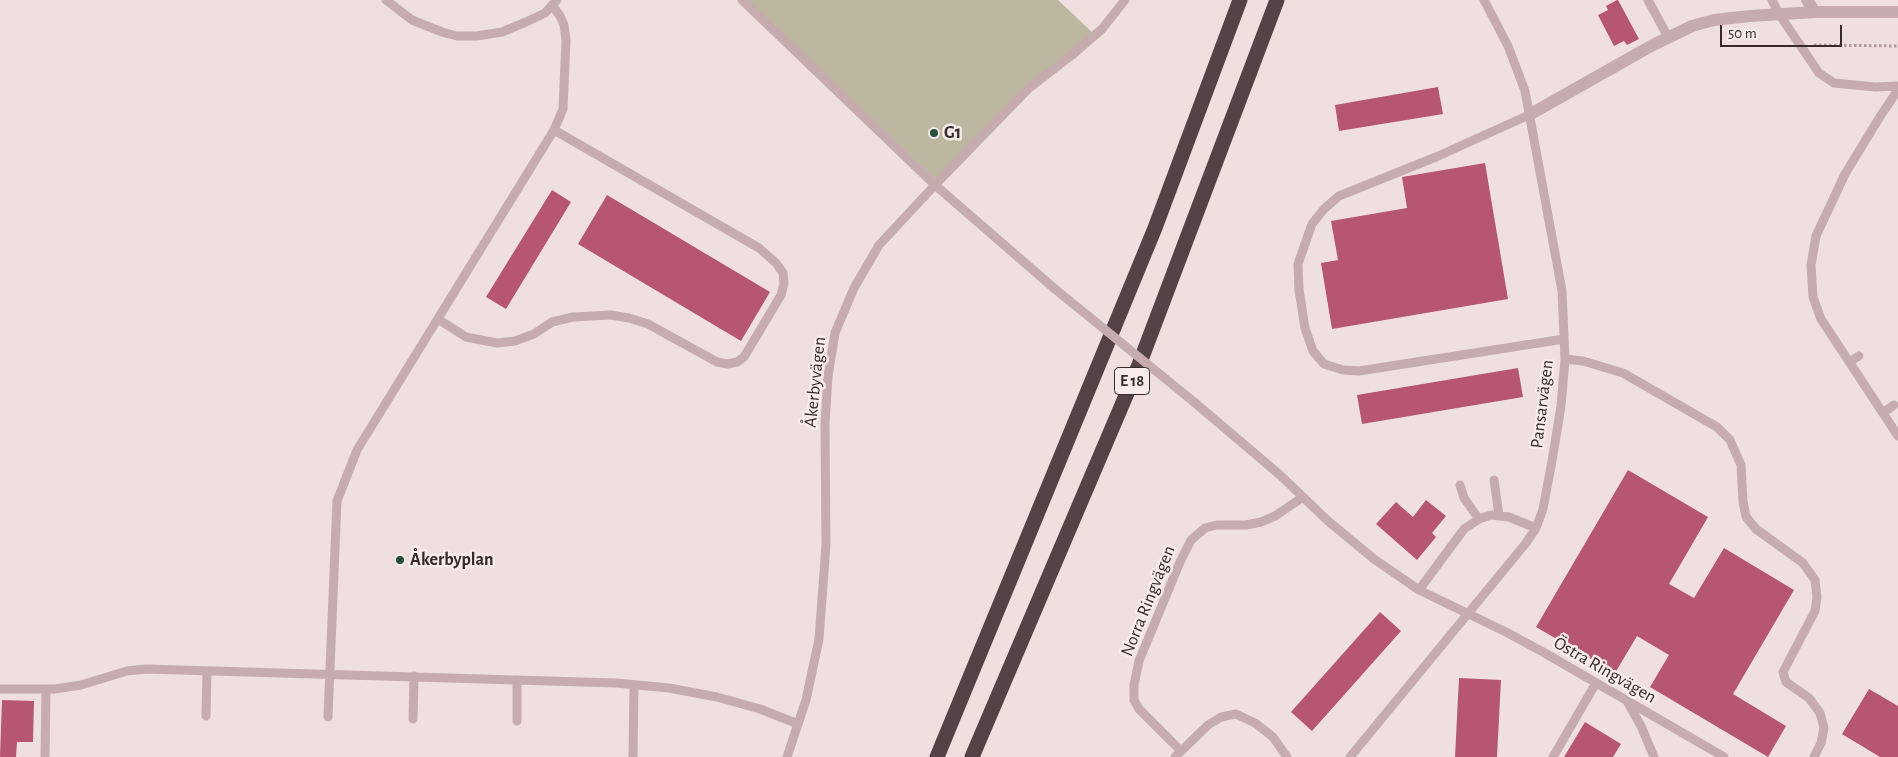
<!DOCTYPE html>
<meta charset="utf-8">
<style>
body{margin:0}
#map{position:relative;width:1898px;height:757px;overflow:hidden;background:#efdfdf;font-family:"Alegreya Sans",sans-serif}
canvas{display:block}
.scale{position:absolute;left:1720px;top:25px;width:122px;height:22px;box-sizing:border-box;border:2px solid #352a2c;border-top:0;padding-left:6px;font-size:15px;line-height:18px;white-space:nowrap;color:#352a2c;-webkit-text-stroke:4px #f8ebeb;paint-order:stroke}
</style>
<div id="map">
<canvas width="1898" height="757"></canvas>
<div class="scale">50 m</div>
</div>
<script>
const context = document.querySelector('canvas').getContext('2d');
context.lineJoin = 'round';
function fillPath(path, color) { context.fillStyle = color; context.fill(path, 'evenodd'); }
const toPath = rows => new Path2D(rows.map(r => 'M' + r).join(''));
function trace(path, color, width, dash) { context.strokeStyle = color; context.lineWidth = width; context.lineCap = dash ? 'butt' : 'round'; context.setLineDash(dash || []); context.stroke(path); }
function label(font, color, halo, rows, align = 'center') {
  context.font = font + ' "Alegreya Sans",sans-serif'; context.lineWidth = 5; context.setLineDash([]); context.textBaseline = 'middle'; context.strokeStyle = halo; context.fillStyle = color; for (const [text, x, y, turn = 0] of rows) {
    context.save(); context.translate(x, y); context.rotate((+turn || 0) * Math.PI / 180); context.textAlign = isNaN(turn) ? turn : align; if (halo) context.strokeText(text, 0, 0); context.fillText(text, 0, 0); context.restore();
  }
}
fillPath(toPath([
 [747,0,1058,0,1093,33,936,180]
]), '#bdb7a1');
fillPath(toPath([
 [1617,0,1618,0,1639,39,1627,45,1624,41,1614,46,1598,15,1608,10,1606,6],
 [1438,87,1443,114,1339,131,1335,105],
 [1485,163,1508,299,1332,329,1321,263,1338,260,1331,221,1407,208,1402,177],
 [552,190,571,202,506,309,486,297],
 [607,195,770,292,741,341,578,244],
 [1518,368,1523,397,1362,424,1357,395],
 [1628,470,1708,517,1669,584,1694,598,1724,548,1794,590,1733,694,1786,726,1768,757,1650,687,1669,655,1637,636,1615,673,1536,627],
 [1426,500,1446,516,1432,533,1436,537,1417,560,1376,524,1396,502,1413,517],
 [1380,612,1401,631,1312,731,1291,712],
 [1459,678,1501,680,1497,757,1455,757],
 [1869,689,1898,706,1898,757,1880,757,1842,734],
 [2,700,34,701,33,742,17,742,16,757,0,757],
 [1585,722,1621,744,1613,757,1564,757]
]), '#b65671');
trace(toPath([
 [1814,45,1898,46]
]), '#b29799', 3, [2.5, 2.5]);
trace(toPath([
 [386,0,412,20,442,32,457,36,477,36,502,32,526,22,545,13,557,0],
 [742,0,935,185,1055,289],
 [1648,0,1668,37],
 [1772,0,1779,14,1819,73,1834,83,1875,87,1898,86],
 [1898,90,1881,115,1845,174,1816,236,1811,265,1813,297,1821,319,1898,436],
 [1529,115,1436,157,1339,196,1324,209,1312,224,1298,264,1299,290,1305,328,1313,351,1324,364,1343,370,1359,371,1564,339],
 [438,319,466,337,497,343,515,341,534,334,552,322,573,317,611,315,629,318,648,324,717,362,727,364,737,362,744,357,781,295,784,283,783,273,776,263,759,248,554,130],
 [1565,359,1583,361,1623,373,1717,427,1730,440,1741,465,1743,501,1746,517,1756,529,1803,563,1815,580,1817,597,1815,611,1783,672,1786,682,1809,698,1820,713,1824,728,1821,743,1814,757],
 [1849,362,1859,356],
 [1194,402,1280,475,1328,521,1374,559,1419,590,1506,632,1543,652,1724,757],
 [1883,413,1894,405],
 [1494,480,1499,516],
 [1460,485,1464,498,1479,519],
 [1419,590,1464,529,1479,519,1491,515,1509,517,1536,528],
 [0,689,55,689,81,685,127,671,146,669,616,683,669,688,717,697,760,709,798,724],
 [1627,701,1641,726,1654,757],
 [206,716,207,671],
 [328,717,337,501,357,450,554,130,563,109,566,40,564,25,560,16,552,5],
 [413,719,414,676],
 [517,721,517,680],
 [1181,751,1139,709,1134,700,1134,685,1139,661,1180,562,1191,540,1205,528,1217,525,1246,525,1261,522,1275,516,1303,497],
 [45,757,46,690],
 [633,757,634,685],
 [787,757,806,700,819,639,826,545,825,424,828,376,835,333,854,288,879,245,935,185,1028,89,1072,55,1102,29,1125,0],
 [1175,757,1208,725,1221,717,1236,714,1255,723,1273,737,1287,757],
 [1350,757,1526,543,1536,528,1543,509,1552,461,1561,406,1565,359,1562,291,1525,91,1508,46,1484,0],
 [1553,757,1596,683]
]), '#c6acae', 9);
trace(toPath([
 [1807,0,1815,12],
 [1529,115,1651,46,1692,26,1714,20,1750,16,1815,12,1898,12]
]), '#c6acae', 12);
trace(toPath([
 [937,757,1155,228,1240,0],
 [972,757,1139,365,1277,0]
]), '#554246', 15);
trace(toPath([
 [1055,289,1194,402]
]), '#c6acae', 9);
for (const [x, y, r, color] of [
 [934,133,5,"#25523d"],
 [400,560,5,"#25523d"]
]) { const dot = new Path2D(); dot.arc(x, y, r, 0, 2 * Math.PI); context.fillStyle = color; context.fill(dot); trace(dot, '#f8ebeb', 2); }
for (const [x, y, w] of [
 [1132,381,35]
]) { const box = new Path2D(); box.roundRect(x - w / 2, y - 13.5, w, 27, 4); context.fillStyle = '#f8ebeb'; context.fill(box); trace(box, '#352a2c', 1); }
label('bold 16px', '#352a2c', null, [
 ["E 18",1132,381]
]);
label('bold 18px', '#352a2c', '#f8ebeb', [
 ["G1",944,133],
 ["Åkerbyplan",410,560]
], 'left');
label('18px', '#352a2c', '#f8ebeb', [
 ["Åkerbyvägen",815,382,-84],
 ["Pansarvägen",1542,404,-83],
 ["Norra Ringvägen",1148,601,-68],
 ["Östra Ringvägen",1605,670,30]
]);
</script>
